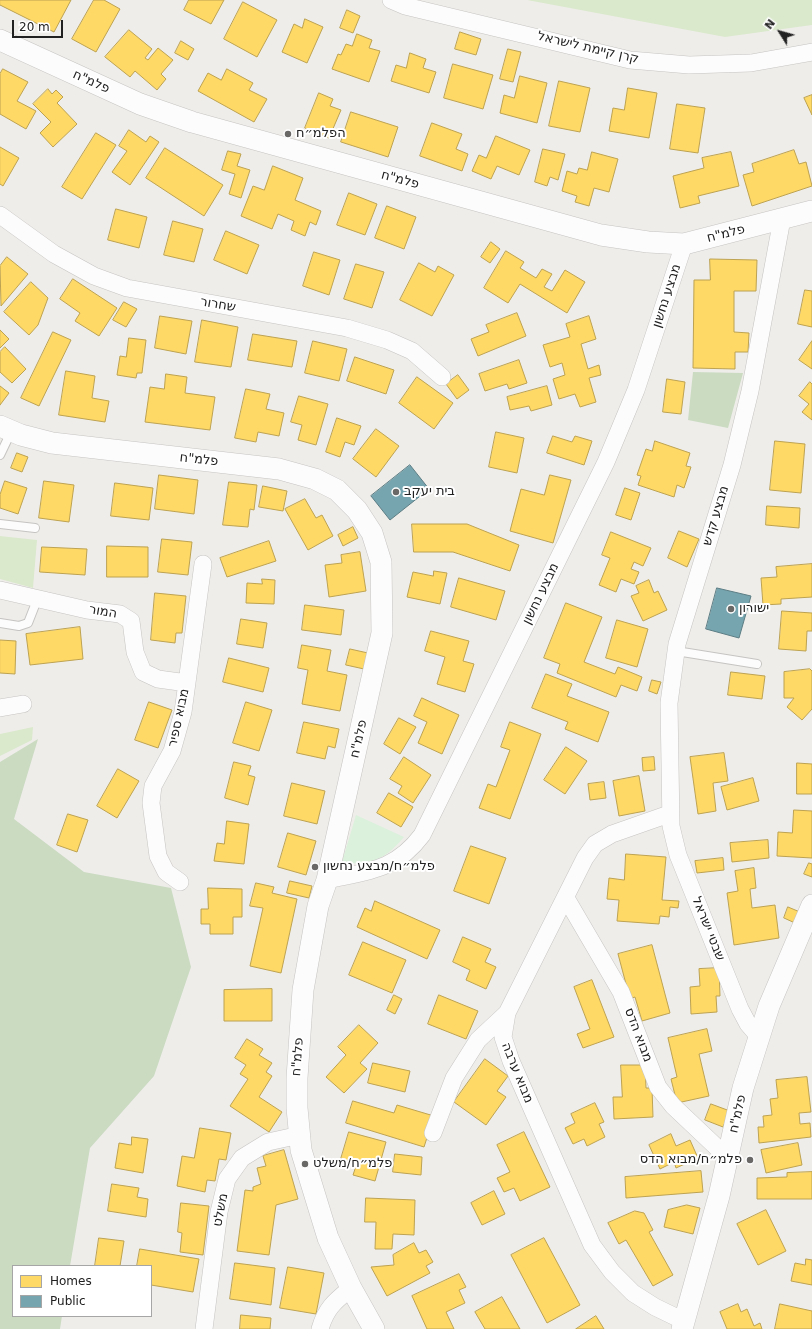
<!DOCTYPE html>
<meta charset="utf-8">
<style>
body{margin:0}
#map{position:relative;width:812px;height:1329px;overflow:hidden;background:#efedea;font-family:"DejaVu Sans",sans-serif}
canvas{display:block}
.legend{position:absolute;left:12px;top:1265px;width:140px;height:52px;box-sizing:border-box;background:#fff;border:1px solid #a6a6a6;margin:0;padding:5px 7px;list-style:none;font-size:12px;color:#212121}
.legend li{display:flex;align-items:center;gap:8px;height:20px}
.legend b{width:20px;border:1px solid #a6a6a6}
.north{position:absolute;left:760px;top:12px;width:40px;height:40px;-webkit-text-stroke:3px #fff;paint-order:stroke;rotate:307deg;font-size:11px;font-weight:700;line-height:16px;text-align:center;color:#212121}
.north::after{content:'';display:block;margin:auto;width:14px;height:18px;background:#212121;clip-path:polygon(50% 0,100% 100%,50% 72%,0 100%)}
.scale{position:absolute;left:12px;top:20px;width:51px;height:18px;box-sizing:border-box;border:2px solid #212121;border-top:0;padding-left:5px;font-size:12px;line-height:14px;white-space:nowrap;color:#212121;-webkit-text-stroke:3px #fff;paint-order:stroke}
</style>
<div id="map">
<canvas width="812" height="1329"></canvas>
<ul class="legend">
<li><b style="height:11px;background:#ffd966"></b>Homes</li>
<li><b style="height:11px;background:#76a5af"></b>Public</li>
</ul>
<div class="north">N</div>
<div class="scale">20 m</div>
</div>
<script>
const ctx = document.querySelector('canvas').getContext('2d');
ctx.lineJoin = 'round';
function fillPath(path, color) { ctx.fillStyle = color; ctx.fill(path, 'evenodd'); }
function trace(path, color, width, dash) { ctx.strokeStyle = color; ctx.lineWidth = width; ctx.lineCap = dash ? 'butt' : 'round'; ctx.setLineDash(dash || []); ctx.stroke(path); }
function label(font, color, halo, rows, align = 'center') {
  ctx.font = font + ' "DejaVu Sans","Noto Sans Hebrew",sans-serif'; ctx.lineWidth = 4; ctx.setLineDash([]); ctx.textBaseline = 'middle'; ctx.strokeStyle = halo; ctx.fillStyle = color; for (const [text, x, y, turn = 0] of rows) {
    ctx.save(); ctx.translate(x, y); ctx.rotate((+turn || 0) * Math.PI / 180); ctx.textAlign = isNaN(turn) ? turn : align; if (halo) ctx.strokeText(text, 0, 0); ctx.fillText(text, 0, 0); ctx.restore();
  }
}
const grass = new Path2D(`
 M527 0H812V25L725 37Z
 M0 536 37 540 33 588 0 579Z
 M33 727 32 740 0 756V734Z`);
const forest = new Path2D(`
 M693 372 743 373 728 428 688 420Z
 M38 739 14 819 84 872 171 888 191 967 154 1076 90 1148 70 1266H13V1316H62L60 1329H0V762Z`);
const park = new Path2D(`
 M356 815 404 837C387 858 370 867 342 862Z`);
const homes = new Path2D(`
 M0 0H71L54 32 0 5Z
 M94 0H104L120 9 96 52 72 39Z
 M189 0H224L211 24 184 10Z
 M243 2 277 20 257 57 224 39Z
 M347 10 360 16 353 33 340 28Z
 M305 19 323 27 307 63 282 52 294 24 302 28Z
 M129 30 152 49 145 58 148 60 158 48 173 60 161 74 166 79 157 90 135 71 130 77 105 57Z
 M460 32 481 39 476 55 455 49Z
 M357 34 372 40 369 48 380 51 369 82 332 69 338 54 341 55 346 44 352 46Z
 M181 41 194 49 188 60 175 53Z
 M508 49 521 52 513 82 500 79Z
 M410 53 426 59 423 68 436 72 429 93 391 81 396 65 406 68Z
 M453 64 493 75 483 109 444 98Z
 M3 69 28 82 17 101 36 111 26 129 0 114V74Z
 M227 69 253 83 249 90 267 99 254 122 198 91 208 73 221 80Z
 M520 76 547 83 537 123 500 113 504 95 514 98Z
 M559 81 590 88 580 132 549 126Z
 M628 88 657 93 649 138 609 131 613 108 624 110Z
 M48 89 52 94 56 90 63 97 57 103 77 124 53 147 40 133 51 122 33 104Z
 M319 93 333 99 330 106 341 110 329 138 305 128Z
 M812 95V115L804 98Z
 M677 104 705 108 698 153 670 149Z
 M351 112 398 127 388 157 341 142Z
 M432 123 462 134 456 149 468 154 462 171 420 156Z
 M129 130 146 142 150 136 159 142 130 185 112 172 127 151 119 146Z
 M96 133 116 145 82 199 62 187Z
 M496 136 530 150 519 175 497 166 491 179 472 171 479 155 486 158Z
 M0 147 19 158 3 186 0 184Z
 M165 148 223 185 204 216 146 178Z
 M543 149 565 154 558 180 550 177 547 186 535 182Z
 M794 150 799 164 806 162 812 186 752 206 743 175 754 172 752 164Z
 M228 151 241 154 237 166 250 170 241 198 229 194 235 174 222 170Z
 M592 152 618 159 609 192 594 188 589 206 575 202 577 196 562 191 567 171 577 174 579 168 587 170Z
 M731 152 739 186 698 196 700 203 680 208 673 176 704 168 702 158Z
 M273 166 303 178 295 200 321 211 316 225 310 222 305 236 291 230 294 221 278 214 272 229 241 216 253 186 264 190Z
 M349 193 377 204 365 235 337 225Z
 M387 206 416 217 404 249 375 238Z
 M116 209 147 217 139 248 108 240Z
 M173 221 203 229 194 262 164 255Z
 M226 231 259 245 247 274 214 260Z
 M491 242 500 249 490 263 481 257Z
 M506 251 524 262 520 268 536 278 542 269 552 274 544 287 552 291 565 270 585 282 567 313 520 284 508 303 484 288Z
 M314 252 340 260 329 295 303 286Z
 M7 257 28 274 1 306 0 266Z
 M710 259 757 260 756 291H734V332L749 333 748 352H735V369L693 368 694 280H710Z
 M419 263 435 272 438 266 454 275 432 316 400 300Z
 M356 264 384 272 372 308 344 299Z
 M73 279 117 308 99 336 75 321 80 313 60 299Z
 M31 282 48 298 38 325 29 335 4 312Z
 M805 290 812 291V327L798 324Z
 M124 302 137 309 126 327 113 320Z
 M517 313 526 336 478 356 471 339 489 332 486 325Z
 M160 316 192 321 186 354 155 348Z
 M589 316 596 339 581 344 588 369 599 365 601 375 589 378 596 402 580 407 575 394 559 399 553 379 565 375 562 363 550 367 543 345 570 337 566 324Z
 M202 320 238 327 231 367 195 362Z
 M0 330 9 339 0 348Z
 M53 332 71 340 39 406 21 398Z
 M253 334 297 341 292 367 248 360Z
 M129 338 146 340 142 373H137L136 378 117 375 120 356 126 357Z
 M313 341 347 349 339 381 305 373Z
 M812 341V369L799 360Z
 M5 347 26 369 12 383 0 372V352Z
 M355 357 394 370 386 394 347 381Z
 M519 360 527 383 509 389 507 384 485 391 479 374Z
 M66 371 95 376 92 398 109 401 105 422 59 415Z
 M166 374 187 377 185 393 215 397 210 430 145 422 150 387 164 389Z
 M458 375 469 390 457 399 446 384Z
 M417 377 453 403 434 429 399 403Z
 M667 379 685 382 681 414 663 412Z
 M810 382 812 384V420L802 412 809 404 799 396Z
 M0 386 9 393 0 405Z
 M547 386 552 405 531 411 529 406 510 410 507 397Z
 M246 389 270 394 266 409 284 413 279 436 258 432 256 442 235 438Z
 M299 396 328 404 316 445 298 440 302 425 291 422Z
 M337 418 361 426 354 445 345 442 340 457 326 452Z
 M376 429 399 446 376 477 353 459Z
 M496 432 524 438 517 473 489 467Z
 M553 436 572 442 575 436 592 441 584 465 547 453Z
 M655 441 690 453 686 466 691 467 684 488 677 485 674 497 638 485 641 476 637 475 646 449 652 451Z
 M775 441 805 444 801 493 770 490Z
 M17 453 28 457 22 472 11 468Z
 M159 475 198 480 194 514 155 509Z
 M550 475 571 480 553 543 510 531 521 489 544 495Z
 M5 481 27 488 18 514 0 508V495Z
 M44 481 74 485 69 522 39 518Z
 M229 482 257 485 254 510 250 509 248 527 223 525Z
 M115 483 153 488 149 520 111 516Z
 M263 486 287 491 283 511 259 507Z
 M625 488 640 493 631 520 616 515Z
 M305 499 316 518 322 515 333 536 308 550 285 509Z
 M767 506 800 508 799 528 766 525Z
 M412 524H467L519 545 510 571 453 552H414Z
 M353 527 358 538 343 546 338 535Z
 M679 531 699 539 687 567 668 558Z
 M611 532 651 548 643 566 634 562 631 569 639 572 634 584 621 579 616 592 599 585 610 558 602 555Z
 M162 539 192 542 188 575 158 572Z
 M269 541 276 561 227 577 220 558Z
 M107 546 148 547V577H107Z
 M42 547 87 549 85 575 40 572Z
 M360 552 366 591 329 597 325 565 342 563 341 555Z
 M812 564V597L781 599V604L763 605 761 578 777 577 776 567Z
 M434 571 447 573 440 604 407 597 413 572 433 576Z
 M459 578 505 591 496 620 451 607Z
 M262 579 275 580 274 604 246 603 247 583 262 584Z
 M649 580 654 593 658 591 667 610 643 621 631 596 639 593 636 586Z
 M155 593 186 596 182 633H176L175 643 151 640Z
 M566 603 602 617 584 662 615 674 618 667 642 677 637 691 621 685 616 697 557 673 560 664 544 658Z
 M305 605 344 610 341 635 302 630Z
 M782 611 812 613V631H807L806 651 779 649Z
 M241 619 267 623 263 648 237 644Z
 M617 620 648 629 637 667 606 658Z
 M80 627 83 659 30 665 26 634Z
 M431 631 469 641 463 661 474 664 465 692 437 684 445 657 425 651Z
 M0 640 16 641 15 674 0 673Z
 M302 645 331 650 327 671 347 675 340 711 302 704 308 670 298 668Z
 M350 649 368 653 364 669 346 665Z
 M229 658 269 668 263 692 223 682Z
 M810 669 812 671V709L802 720 787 707 794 698H784V672Z
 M731 672 765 676 762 699 728 695Z
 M546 674 572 684 567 696 609 712 598 742 565 729 568 722 532 708Z
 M652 680 661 682 657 694 649 691Z
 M422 698 459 715 442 754 418 743 427 722 414 716Z
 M149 702 172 710 158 748 135 740Z
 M246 702 272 710 259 751 233 743Z
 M399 718 416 727 400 754 384 744Z
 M304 722 339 729 335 748 328 746 325 759 297 753Z
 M510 722 541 734 510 819 479 808 488 784 496 787 510 750 501 747Z
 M566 747 587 761 565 794 544 780Z
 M724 753 728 781 713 783 716 811 698 814 690 757Z
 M404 757 431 775 413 803 398 793 402 786 390 779Z
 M654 757 655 770 643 771 642 758Z
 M234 762 251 766 248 775 255 777 248 805 225 798Z
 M797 763 812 764V794H797Z
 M118 769 139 781 117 818 97 806Z
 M639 776 645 811 619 816 613 781Z
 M753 778 759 801 727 810 721 787Z
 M604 782 606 798 590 800 588 784Z
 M292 783 325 791 317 824 284 816Z
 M389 793 413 807 401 827 377 813Z
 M794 810 812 811V858L777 856 778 832 792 833Z
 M68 814 88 820 77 852 57 845Z
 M227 821 249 824 244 864 214 861 217 843 224 844Z
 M288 833 316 841 306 875 278 867Z
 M768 840 769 858 732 862 730 843Z
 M471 846 506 858 489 904 454 891Z
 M626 854 666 857 662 900 679 901 678 908 670 907 669 917 660 916 659 924 617 921 619 900 607 899 609 878 624 880Z
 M723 858 724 870 697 873 695 861Z
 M809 863 812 864V877L804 874Z
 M754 868 756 888 750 889 752 908 775 905 779 938 734 945 727 893 738 891 735 871Z
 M290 881 312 886 309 898 287 893Z
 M256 883 274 887 272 893 297 899 281 973 250 966 263 908 250 906Z
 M208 888 242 889V917H233V934H210V924H201V909H208Z
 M375 901 440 930 427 959 357 927 365 908 371 911Z
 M788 907 800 912 795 923 784 918Z
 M463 937 491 949 485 962 496 967 486 989 466 980 470 970 453 962Z
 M363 942 406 960 392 993 349 975Z
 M652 945 670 1013 642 1021 635 997 630 999 618 954Z
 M719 968 720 996H716L717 1012 691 1014 690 987 700 986 699 969Z
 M592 980 614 1037 583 1048 577 1034 590 1029 574 987Z
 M272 989V1021H224V990Z
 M394 995 402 999 395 1014 387 1010Z
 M439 995 478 1011 466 1039 428 1024Z
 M359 1025 378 1043 360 1063 367 1069 344 1093 326 1077 346 1055 338 1047Z
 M707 1029 712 1051 699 1054 709 1096 677 1103 671 1079 677 1077 668 1038Z
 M247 1039 263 1049 259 1055 272 1063 266 1072 272 1076 259 1097 282 1112 269 1132 230 1106 248 1079 240 1074 246 1065 235 1058Z
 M485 1059 508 1076 497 1091 506 1097 486 1125 454 1102Z
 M373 1063 410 1071 405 1092 368 1083Z
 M621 1065H645L646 1088H652L653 1117 614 1119 613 1097H622Z
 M807 1077 811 1112 799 1113 800 1124 810 1123 811 1137 759 1143 758 1127H764L763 1116 772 1115 770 1099 778 1098 776 1080Z
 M353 1101 394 1113 397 1105 434 1116 424 1147 346 1123Z
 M595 1103 604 1122 599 1124 605 1137 587 1146 584 1139 573 1144 565 1128 575 1123 571 1114Z
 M711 1104 730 1111 723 1127 705 1120Z
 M200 1128 231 1133 226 1160 219 1159 215 1181 207 1180 205 1192 177 1186 182 1156 194 1158Z
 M349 1132 386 1142 375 1181 353 1175 357 1163 341 1159Z
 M524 1132 550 1187 520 1201 514 1188 504 1192 497 1178 510 1172 497 1145Z
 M671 1134 676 1146 690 1140 698 1158 676 1168 674 1162 660 1169 649 1145Z
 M132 1137 148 1139 143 1173 115 1168 119 1143 131 1145Z
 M798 1143 802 1165 766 1173 761 1150Z
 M284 1150 298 1199 276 1205 269 1255 237 1251 245 1190 253 1191V1187L261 1184 257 1168 266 1166 263 1156Z
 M395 1154 422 1157 421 1175 393 1172Z
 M701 1171 703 1192 626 1198 625 1177Z
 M812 1172V1199H757V1178L787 1177V1173Z
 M112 1184 139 1188 137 1197 148 1199 146 1217 108 1211Z
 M494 1191 505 1214 482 1225 471 1203Z
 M366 1198 415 1200 414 1235 393 1234 392 1249H375L376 1222H365Z
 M181 1203 209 1206 203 1255 180 1252 182 1233 178 1232Z
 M687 1205 700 1208 693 1234 664 1227 668 1210Z
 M766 1210 786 1251 758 1265 737 1224Z
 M635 1211 644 1213 653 1230 649 1232 673 1275 653 1286 626 1240 619 1244 608 1223Z
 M99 1238 124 1241 120 1266H95Z
 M544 1238 580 1305 547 1323 511 1255Z
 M414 1243 419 1253 426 1250 433 1262 426 1266 430 1273 387 1296 371 1267 394 1265 393 1255Z
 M140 1249 199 1259 193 1292 151 1285V1266H137Z
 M806 1259 812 1260V1285L791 1281 795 1263 805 1265Z
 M235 1263 275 1268 271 1305 230 1299Z
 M288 1267 324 1273 316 1314 280 1308Z
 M459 1274 466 1287 459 1290 465 1303 446 1312 454 1329H427L412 1296Z
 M502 1297 520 1329H485L475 1312Z
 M738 1304 741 1312 747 1309 754 1326 760 1323 762 1329H727L720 1312Z
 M780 1304 812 1311V1329H775Z
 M241 1315 271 1318 270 1329H240Z
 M596 1316 604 1329H576Z`);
const public = new Path2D(`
 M410 465 429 489 390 520 371 496Z
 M717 588 751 596 739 638 706 629Z`);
const service = new Path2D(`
 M0 455 11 432
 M0 524 35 528
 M0 623 19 626 28 623 37 600
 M676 651 757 664`);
const minor = new Path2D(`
 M391 0 405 6 630 60 689 65 751 63 812 52
 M0 215 54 254 94 276 127 288 347 328 387 340 412 351 442 377
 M0 590 87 610 120 614 131 621 135 652 143 672 158 679 187 683
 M0 708 23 704
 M669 814 612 834 595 844 585 858 507 1013 503 1037 511 1061 592 1245 612 1272 633 1293 655 1307 684 1321
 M327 880C368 871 395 871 422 835L606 462 636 390 684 244
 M180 882 166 872 158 856 151 803 153 786 172 751 183 712 203 564
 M566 898 621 992 658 1087 673 1106 728 1158
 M760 1038 748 1024 740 1009 678 855 671 826 669 703 677 644 732 465 750 391 782 219
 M433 1133 454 1078 478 1040 507 1013
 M204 1329 219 1212 227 1179 242 1158 268 1142 300 1135
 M320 1329C326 1308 335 1301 351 1288`);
const tertiary = new Path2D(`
 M0 40 140 104 192 122 601 235 648 242 684 244 812 211
 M0 426 21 435 52 443 279 469 315 479 337 490 357 510 372 533 381 562 382 633 327 880 318 906 303 990 297 1078V1108L301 1150 328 1238 351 1288 374 1329
 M682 1329 719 1196 743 1088 769 1006 812 905`);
const markers = [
 [288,134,4,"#696867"],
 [396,492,4,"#696867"],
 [731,609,4,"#696867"],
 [315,867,4,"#696867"],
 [750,1160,4,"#696867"],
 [305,1164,4,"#696867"]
];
const streetNames = [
 ["קרן קיימת לישראל",588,48,13],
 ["פלמ\"ח",91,82,24],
 ["פלמ\"ח",400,180,15],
 ["פלמ\"ח",726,234,-14],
 ["מבצע נחשון",667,296,-72],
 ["שחרור",218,305,10],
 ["פלמ\"ח",199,460,6],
 ["מבצע קדש",716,516,-73],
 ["מבצע נחשון",541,594,-64],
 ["המור",103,612,10],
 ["מבוא ספיר",179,718,-78],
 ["פלמ\"ח",359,739,-77],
 ["שבטי ישראל",708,929,68],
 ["מבוא הדס",638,1035,69],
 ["פלמ\"ח",298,1057,-86],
 ["מבוא ערבה",517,1073,68],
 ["פלמ\"ח",738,1114,-77],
 ["משלט",221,1210,-79]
];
const poiNames = [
 ["הפלמ״ח",296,134],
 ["בית יעקב",404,492],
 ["ישורון",739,609],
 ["פלמ״ח/מבצע נחשון",323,867],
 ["פלמ״ח/מבוא הדס",742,1160,"right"],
 ["פלמ״ח/משלט",313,1164]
];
fillPath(grass, '#dae9cc');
fillPath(forest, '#cadbc2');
fillPath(park, '#dbf1dc');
fillPath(homes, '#ffd966');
trace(homes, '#bca251', 1);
fillPath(public, '#76a5af');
trace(public, '#5c7d84', 1);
trace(service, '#c5c4c2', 10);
trace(minor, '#c5c4c2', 18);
trace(tertiary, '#c5c4c2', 22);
trace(service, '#fdfcfc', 8);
trace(minor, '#fdfcfc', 17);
trace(tertiary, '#fdfcfc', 21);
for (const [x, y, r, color] of markers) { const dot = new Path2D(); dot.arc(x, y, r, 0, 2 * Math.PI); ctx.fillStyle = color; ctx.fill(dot); trace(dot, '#fff', 1.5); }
label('13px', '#212121', '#fff', streetNames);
label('13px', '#212121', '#fff', poiNames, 'left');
</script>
